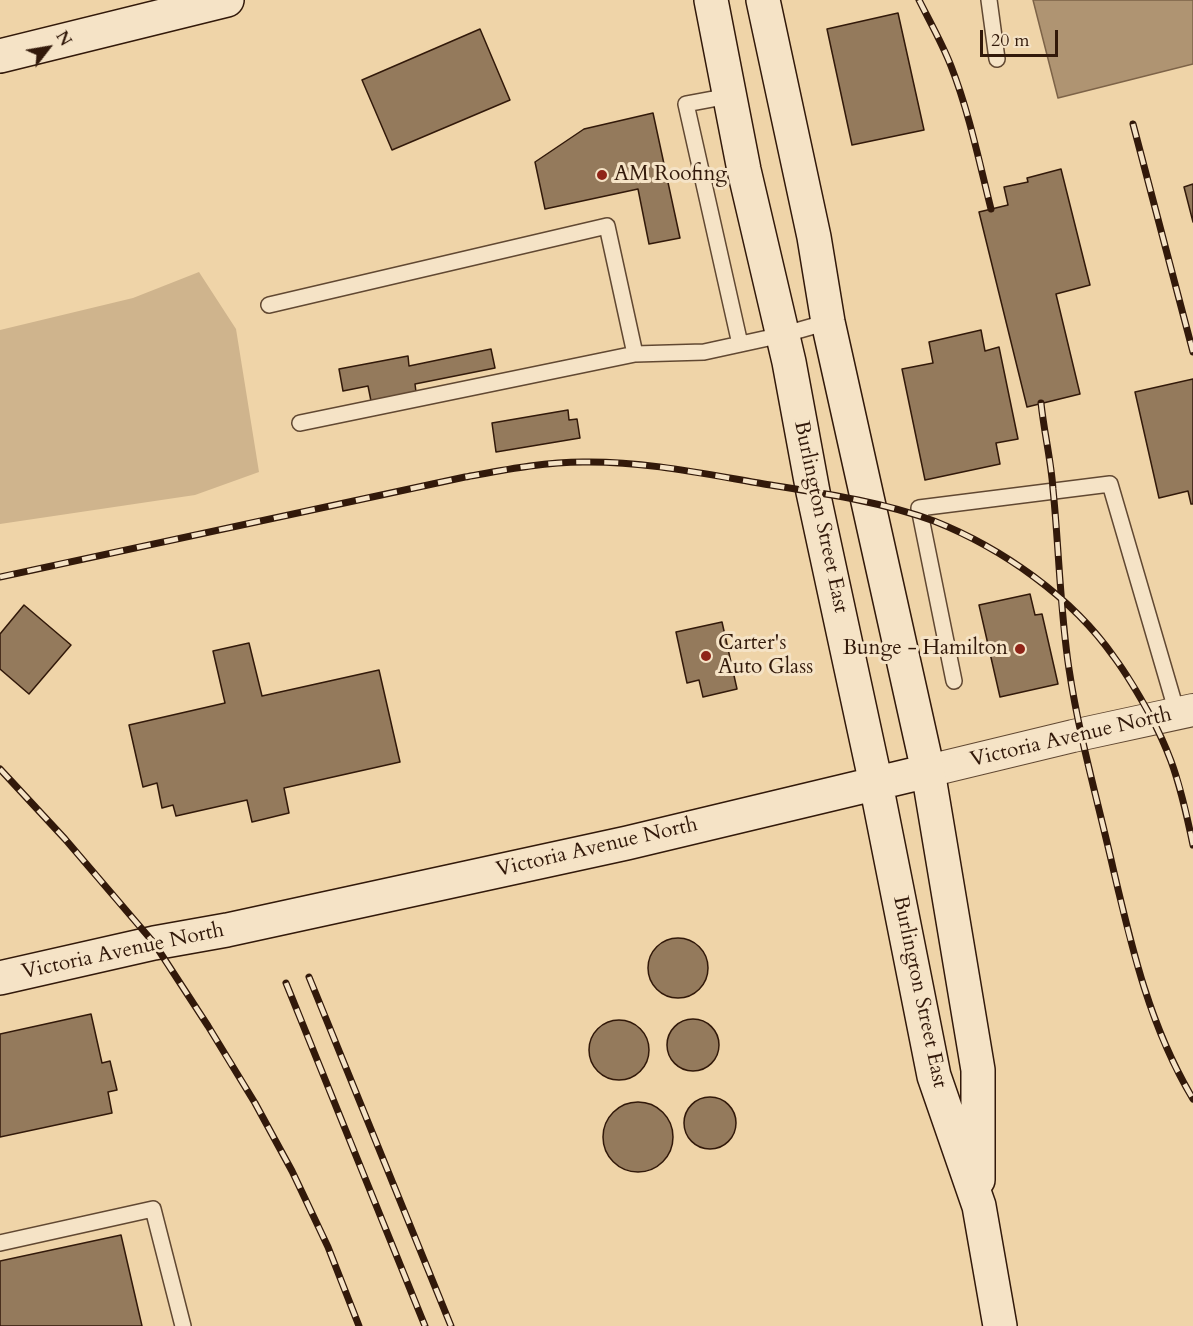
<!DOCTYPE html>
<style>
body{margin:0}
#map{position:relative;width:1193px;height:1326px;overflow:hidden;background:#efd4a8;font-family:Cardo,serif}
canvas{display:block}
.north{position:absolute;left:18px;top:18px;width:60px;height:60px;-webkit-text-stroke:4px #f5e3c6;paint-order:stroke;rotate:59deg;font-size:16px;font-weight:700;line-height:24px;text-align:center;color:#32190a}
.north::after{content:'';display:block;margin:auto;width:21px;height:27px;background:#32190a;clip-path:polygon(50% 0,100% 100%,50% 72%,0 100%)}
.scale{position:absolute;left:980px;top:30px;width:78px;height:27px;box-sizing:border-box;border:3px solid #32190a;border-top:0;padding-left:8px;font-size:18px;line-height:21px;white-space:nowrap;color:#32190a;-webkit-text-stroke:4px #f5e3c6;paint-order:stroke}
</style>
<div id="map">
<canvas width="1193" height="1326"></canvas>
<div class="north">N</div>
<div class="scale">20 m</div>
</div>
<script>
const ctx = document.querySelector('canvas').getContext('2d');
ctx.lineJoin = 'round';
function fillPath(path, color) { ctx.fillStyle = color; ctx.fill(path, 'evenodd'); }
function trace(path, color, width, dash) { ctx.strokeStyle = color; ctx.lineWidth = width; ctx.lineCap = dash ? 'butt' : 'round'; ctx.setLineDash(dash || []); ctx.stroke(path); }
function label(font, color, halo, rows, align = 'center') {
  ctx.font = font + ' Cardo,serif'; ctx.lineWidth = 6; ctx.setLineDash([]); ctx.textBaseline = 'middle'; ctx.strokeStyle = halo; ctx.fillStyle = color; for (const [text, x, y, turn = 0] of rows) {
    ctx.save(); ctx.translate(x, y); ctx.rotate((+turn || 0) * Math.PI / 180); ctx.textAlign = isNaN(turn) ? turn : align; if (halo) ctx.strokeText(text, 0, 0); ctx.fillText(text, 0, 0); ctx.restore();
  }
}
const green = new Path2D(`
 M199 272 236 329 259 472 195 495 0 524V330L133 298Z`);
const water = new Path2D(`
 M1033 0H1193V64L1058 98Z`);
const building = new Path2D(`
 M898 13 924 130 852 145 827 29Z
 M480 29 510 100 392 150 362 80Z
 M653 113 680 238 649 244 638 189 545 209 535 162 584 129Z
 M1061 169 1090 285 1056 294 1080 394 1027 407 979 212 1008 205 1004 187 1028 182 1027 178Z
 M1193 184V222L1184 187Z
 M981 330 985 351 999 347 1018 439 996 443 1000 464 925 480 902 369 933 363 929 342Z
 M491 349 495 368 415 384 416 392 371 401 368 386 343 391 339 369 408 356 409 366Z
 M1193 379V504H1191L1188 491 1159 498 1135 392Z
 M568 410 569 420 577 419 580 438 496 452 492 423Z
 M1030 594 1035 615 1042 614 1058 684 1000 697 979 605Z
 M24 605 71 645 29 694 0 669V634Z
 M722 622 737 689 703 697 699 680 687 683 676 632Z
 M249 643 262 696 379 670 400 762 284 788 289 813 252 822 247 800 176 816 173 805 162 808 157 783 143 787 129 725 225 703 213 651Z
 M648 968a30 30 0 1 1 60 0a30 30 0 1 1-60 0Z
 M91 1014 102 1063 110 1061 117 1090 108 1092 112 1113 0 1137V1034Z
 M667 1045a26 26 0 1 1 52 0a26 26 0 1 1-52 0Z
 M589 1050a30 30 0 1 1 60 0a30 30 0 1 1-60 0Z
 M684 1123a26 26 0 1 1 52 0a26 26 0 1 1-52 0Z
 M603 1137a35 35 0 1 1 70 0a35 35 0 1 1-70 0Z
 M121 1235 142 1326H0V1261Z`);
const lane = new Path2D(`
 M989 0 997 59
 M729 96 686 104 740 344
 M269 305 607 226 635 354
 M300 423 635 354 704 352 782 335 828 322
 M954 681 919 508 1110 484 1177 713
 M0 1243 153 1209 183 1326`);
const street = new Path2D(`
 M928 771 1073 736 1193 710`);
const secondary = new Path2D(`
 M711 0 744 170 789 362 813 492 876 784 934 1076 979 1206 1000 1326
 M763 0 814 237 828 322 928 771 978 1070V1180
 M0 56 227 0
 M0 978 154 943 227 930 627 843 928 771`);
const rail = new Path2D(`
 M919 0C930 22 942 43 951 66 969 112 979 161 991 209
 M1133 124 1193 352
 M1041 403C1044 432 1051 460 1053 489 1059 549 1060 610 1069 669 1079 736 1098 802 1113 868 1132 949 1150 1027 1193 1099
 M0 577 465 477C504 470 543 462 583 462 644 461 705 474 764 484 821 493 880 501 934 521 1002 548 1072 597 1114 657 1128 676 1139 695 1150 715 1158 730 1165 745 1171 761 1181 788 1187 816 1193 845
 M0 769 65 839 154 943 208 1026 255 1103 292 1171 328 1247 359 1326
 M309 977 451 1326
 M286 983 425 1326`);
const markers = [
 [602,175,6,"#8f2418"],
 [1020,649,6,"#8f2418"],
 [706,656,6,"#8f2418"]
];
const poiNames = [
 ["AM Roofing",614,175],
 ["Carter's",718,644],
 ["Auto Glass",718,668],
 ["Bunge - Hamilton",1008,649,"right"]
];
const streetNames = [
 ["Burlington Street East",820,517,78],
 ["Victoria Avenue North",1071,738,-13],
 ["Victoria Avenue North",597,848,-13],
 ["Victoria Avenue North",123,952,-12],
 ["Burlington Street East",919,992,78]
];
fillPath(green, '#cfb48d');
fillPath(water, '#af9472');
trace(water, '#7d6348', 1.5);
fillPath(building, '#947a5c');
trace(building, '#32190a', 1.5);
trace(lane, '#614832', 18);
trace(street, '#614832', 34);
trace(secondary, '#32190a', 36);
trace(lane, '#f5e3c6', 15);
trace(street, '#f5e3c6', 32);
trace(secondary, '#f5e3c6', 33);
trace(rail, '#32190a', 7);
trace(rail, '#f5e3c6', 4.5, [14]);
for (const [x, y, r, color] of markers) { const dot = new Path2D(); dot.arc(x, y, r, 0, 2 * Math.PI); ctx.fillStyle = color; ctx.fill(dot); trace(dot, '#f5e3c6', 2); }
label('21px', '#32190a', '#f5e3c6', poiNames, 'left');
label('21px', '#32190a', '#f5e3c6', streetNames);
</script>
